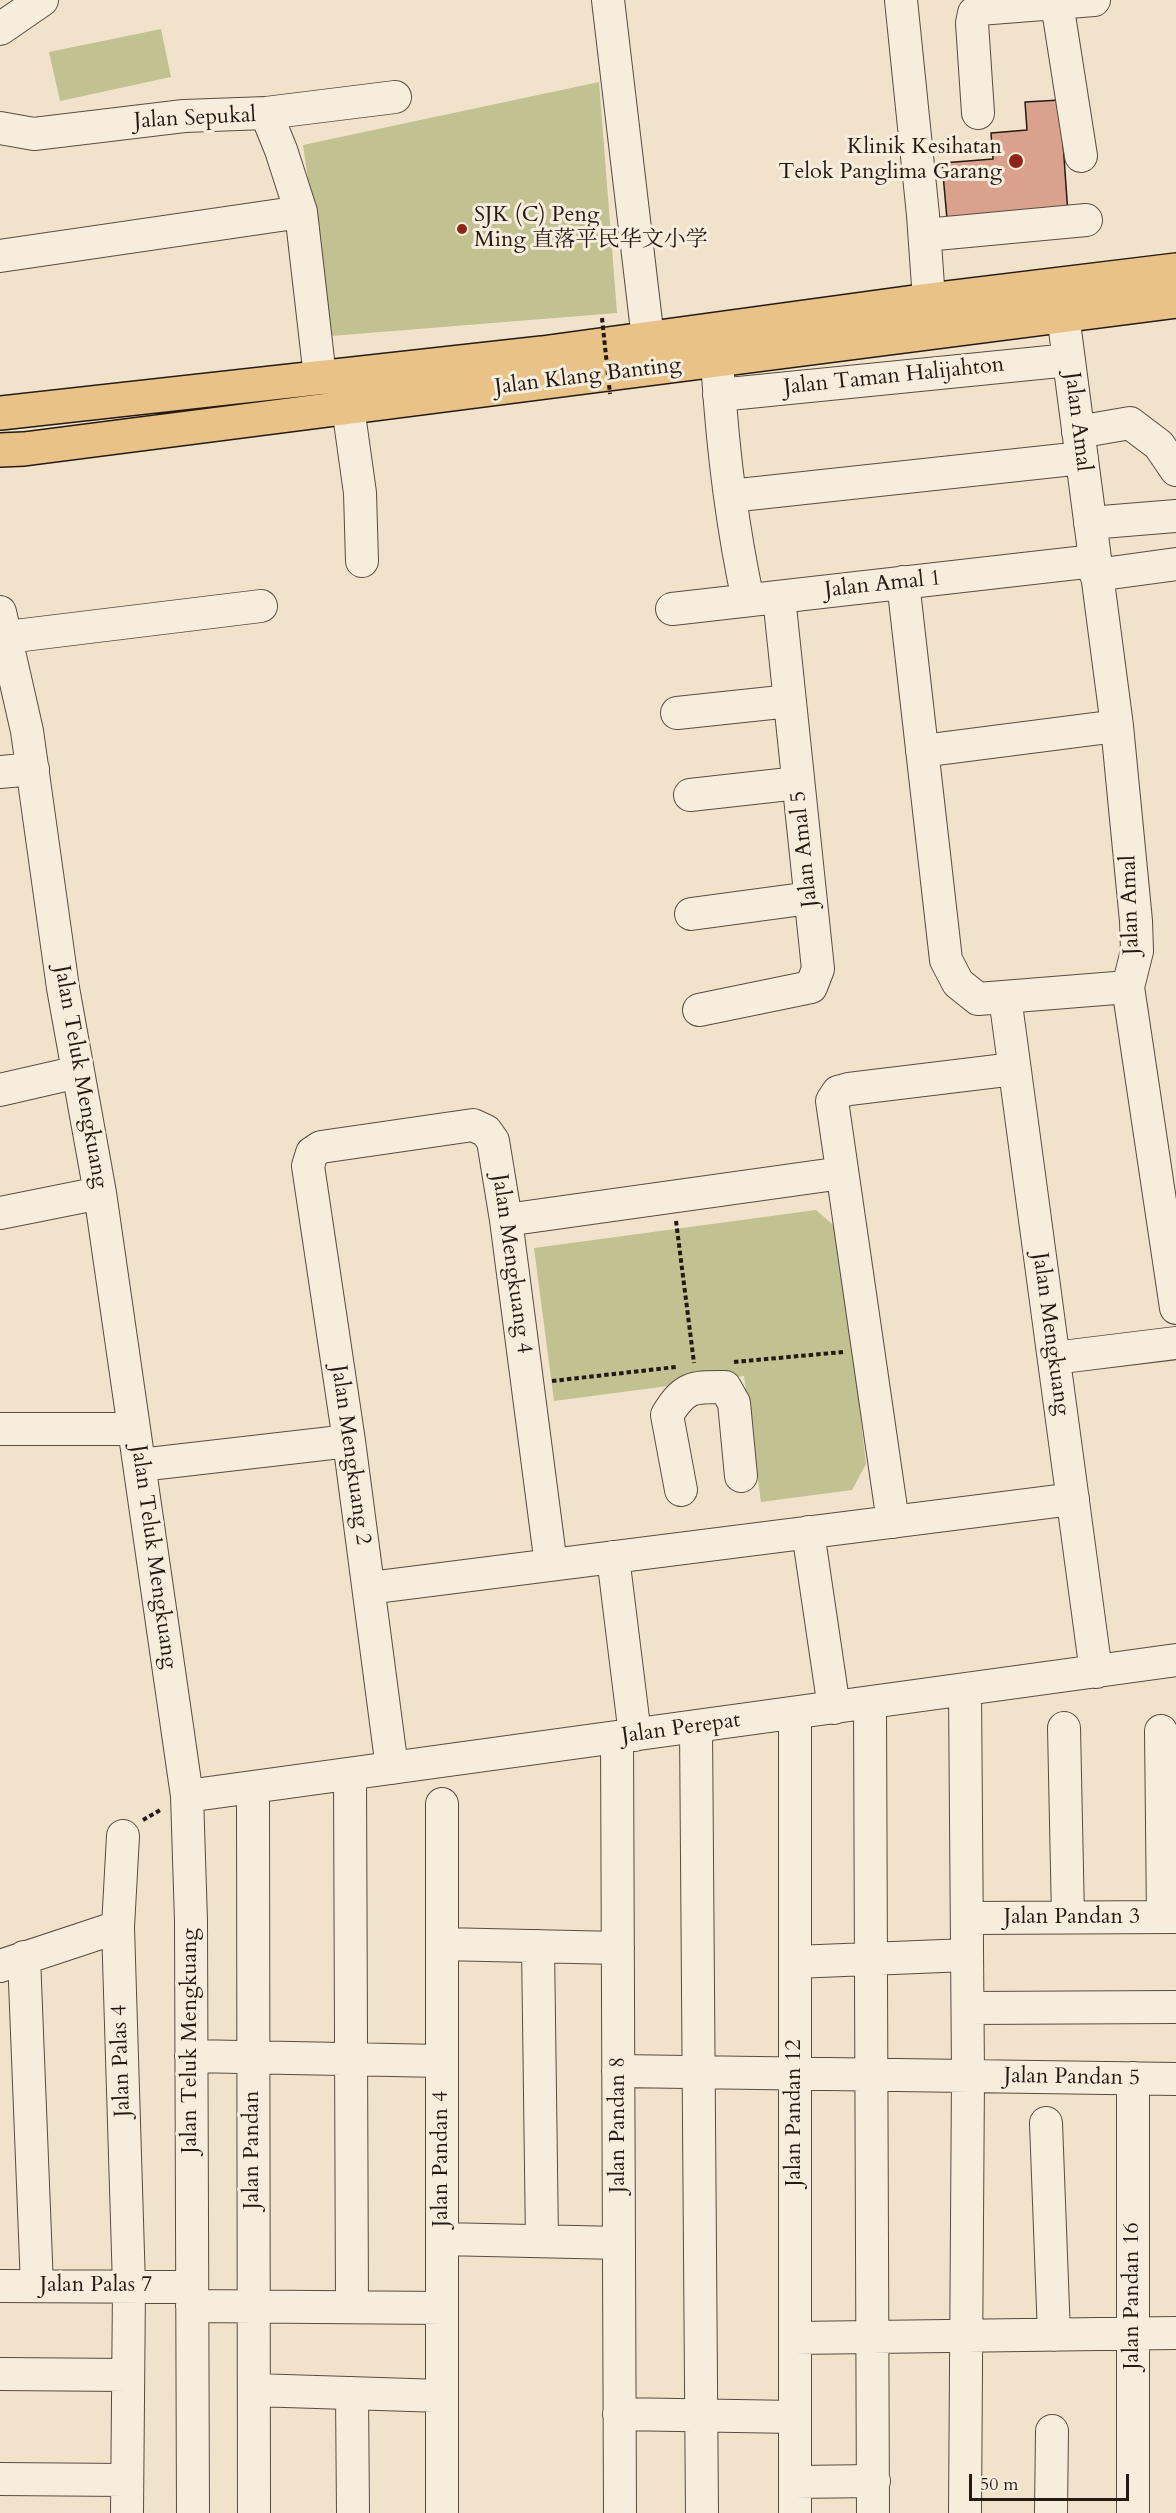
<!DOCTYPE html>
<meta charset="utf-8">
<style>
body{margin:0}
#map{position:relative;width:1176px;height:2513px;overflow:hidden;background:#f1e3cb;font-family:Cardo,serif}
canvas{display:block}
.scale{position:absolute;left:969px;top:2474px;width:160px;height:27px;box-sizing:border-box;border:3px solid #251a13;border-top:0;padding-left:8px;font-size:18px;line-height:21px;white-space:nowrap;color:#251a13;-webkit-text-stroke:4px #f6eddd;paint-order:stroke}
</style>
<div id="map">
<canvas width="1176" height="2513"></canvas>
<div class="scale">50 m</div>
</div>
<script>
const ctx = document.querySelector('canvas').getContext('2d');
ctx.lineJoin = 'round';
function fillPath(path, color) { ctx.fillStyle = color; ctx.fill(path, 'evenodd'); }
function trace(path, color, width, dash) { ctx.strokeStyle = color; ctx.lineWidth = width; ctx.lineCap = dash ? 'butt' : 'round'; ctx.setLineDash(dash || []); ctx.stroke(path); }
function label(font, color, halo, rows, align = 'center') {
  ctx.font = font + ' Cardo,"Noto Serif SC",serif'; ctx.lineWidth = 6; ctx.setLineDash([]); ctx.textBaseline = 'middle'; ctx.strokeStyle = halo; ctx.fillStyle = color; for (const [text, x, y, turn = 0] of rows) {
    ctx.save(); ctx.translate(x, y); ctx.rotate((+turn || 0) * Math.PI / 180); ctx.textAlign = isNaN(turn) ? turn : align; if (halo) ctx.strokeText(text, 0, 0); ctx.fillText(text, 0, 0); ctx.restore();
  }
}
const green = new Path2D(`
 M161 29 171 77 60 101 49 52Z
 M599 82 617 313 331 336 303 145Z
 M816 1210 839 1230 866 1464 852 1490 761 1502 744 1376 554 1401 534 1248Z`);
const building = new Path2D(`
 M1060 100 1068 214 947 219 942 163 993 159 991 133 1027 130 1025 102Z`);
const path = new Path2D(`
 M676 1221 694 1363
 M734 1362 843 1352
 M552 1381 676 1367
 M143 1820 162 1809`);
const minor = new Path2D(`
 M608 0 648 339
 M901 0 923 215 929 300
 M1057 3 1081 156
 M0 29 42 0
 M266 113 281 150 301 212 320 377
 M978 113 972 23 974 13 979 9 1094 0
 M0 128 34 134 184 116 266 113 395 97
 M925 235 1086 220
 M0 256 301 212
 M1063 315 1117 726 1136 921 1137 951 1128 987 1176 1308
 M718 375C723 451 732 526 748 600
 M719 395 1069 360
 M348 407 360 493 362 561
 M1078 432 1130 423 1159 445 1176 470
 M730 496 1082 458
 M1090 523 1176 516
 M1096 575 1176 564
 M903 582 946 960 958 983 978 999 1128 987
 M672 609 1094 561
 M0 612 27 731 63 988 100 1193 187 1796 191 1921 193 2513
 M7 637 261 606
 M677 713 790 701
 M922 751 1117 726
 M0 772 33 769
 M690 795 798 783
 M691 914 810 898
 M1005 997 1096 1672
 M699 1010 811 987 818 969 779 597
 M0 1090 78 1072
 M0 1213 100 1193
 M506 1220 842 1173
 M1054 1358 1176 1343
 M0 1429H134
 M140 1465 349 1441
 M681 1490 667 1415C685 1386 692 1387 725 1387L734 1403 741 1476
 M893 1522 832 1101 838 1092 849 1089 1014 1069
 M808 1532 834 1708
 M613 1557 635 1735
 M369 1588 1073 1499
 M870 1703 873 2513
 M696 1727 702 2513
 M1064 1728 1068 1917
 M1161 1731 1163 1917
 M617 1737 620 2513
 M392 1768 349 1441 308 1166 312 1153 321 1147 473 1125 486 1131 493 1141 506 1220 551 1565
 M350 1774 352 2307
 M253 1787 254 2513
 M187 1796 1176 1660
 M442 1804V2513
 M123 1836 118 1927 129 2286 127 2513
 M967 1918 1176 1917
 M442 1944 618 1948
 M538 1946 542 2241
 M24 1957 37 2286
 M795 1962 967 1955
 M0 1966 118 1927
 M968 2008 1176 2007
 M191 2056 442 2061
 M618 2071 1176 2079
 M1133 2078V2513
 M1046 2123 1054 2335
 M442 2239 619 2243
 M0 2286 192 2287
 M192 2306 442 2308
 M795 2338 1176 2333
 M0 2374 128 2375
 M254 2390 442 2396
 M352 2393 353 2513
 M619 2414 795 2417
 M0 2479 126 2480
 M795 2482 874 2481
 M795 2513V1713
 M965 2513 968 2076 965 1690
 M1051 2513 1052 2431`);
const highway = new Path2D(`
 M0 413 542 353 929 300 1176 270
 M0 450 24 449 1176 301`);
const pathBridge = new Path2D(`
 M602 318 610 394`);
const markers = [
 [1016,161,8,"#8f2418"],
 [462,229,6,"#8f2418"]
];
const streetNames = [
 ["Jalan Sepukal",195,119,-3],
 ["Jalan Klang Banting",588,377,-7],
 ["Jalan Taman Halijahton",894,377,-6],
 ["Jalan Amal",1077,422,83],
 ["Jalan Amal 1",883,585,-6],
 ["Jalan Amal 5",805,849,-96],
 ["Jalan Amal",1131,905,-92],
 ["Jalan Teluk Mengkuang",80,1077,80],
 ["Jalan Mengkuang 4",511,1264,82],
 ["Jalan Mengkuang",1050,1334,82],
 ["Jalan Mengkuang 2",350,1455,82],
 ["Jalan Teluk Mengkuang",153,1557,82],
 ["Jalan Perepat",681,1729,-8],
 ["Jalan Pandan 3",1072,1918],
 ["Jalan Teluk Mengkuang",191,2041,-90],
 ["Jalan Palas 4",122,2061,-92],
 ["Jalan Pandan 5",1072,2078,1],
 ["Jalan Pandan 12",795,2113,-90],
 ["Jalan Pandan 8",619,2125,-90],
 ["Jalan Pandan",253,2150,-90],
 ["Jalan Pandan 4",442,2159,-90],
 ["Jalan Palas 7",96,2286],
 ["Jalan Pandan 16",1133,2296,-90]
];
const poiNames = [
 ["Klinik Kesihatan",1002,148],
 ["Telok Panglima Garang",1002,173],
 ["SJK (C) Peng",474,216,"left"],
 ["Ming 直落平民华文小学",474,241,"left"]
];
fillPath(green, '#c1c192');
fillPath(building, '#daa28c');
trace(building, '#251a13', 1.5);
trace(minor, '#584c41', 34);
trace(highway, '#251a13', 36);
trace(path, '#251a13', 4, [4.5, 3]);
trace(minor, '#f6eddd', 32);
trace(highway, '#e8c286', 33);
trace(pathBridge, '#251a13', 4, [4.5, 3]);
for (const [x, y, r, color] of markers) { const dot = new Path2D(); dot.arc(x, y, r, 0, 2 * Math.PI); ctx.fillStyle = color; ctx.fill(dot); trace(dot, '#f6eddd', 2); }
label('22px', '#251a13', '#f6eddd', streetNames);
label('22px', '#251a13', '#f6eddd', poiNames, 'right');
</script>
